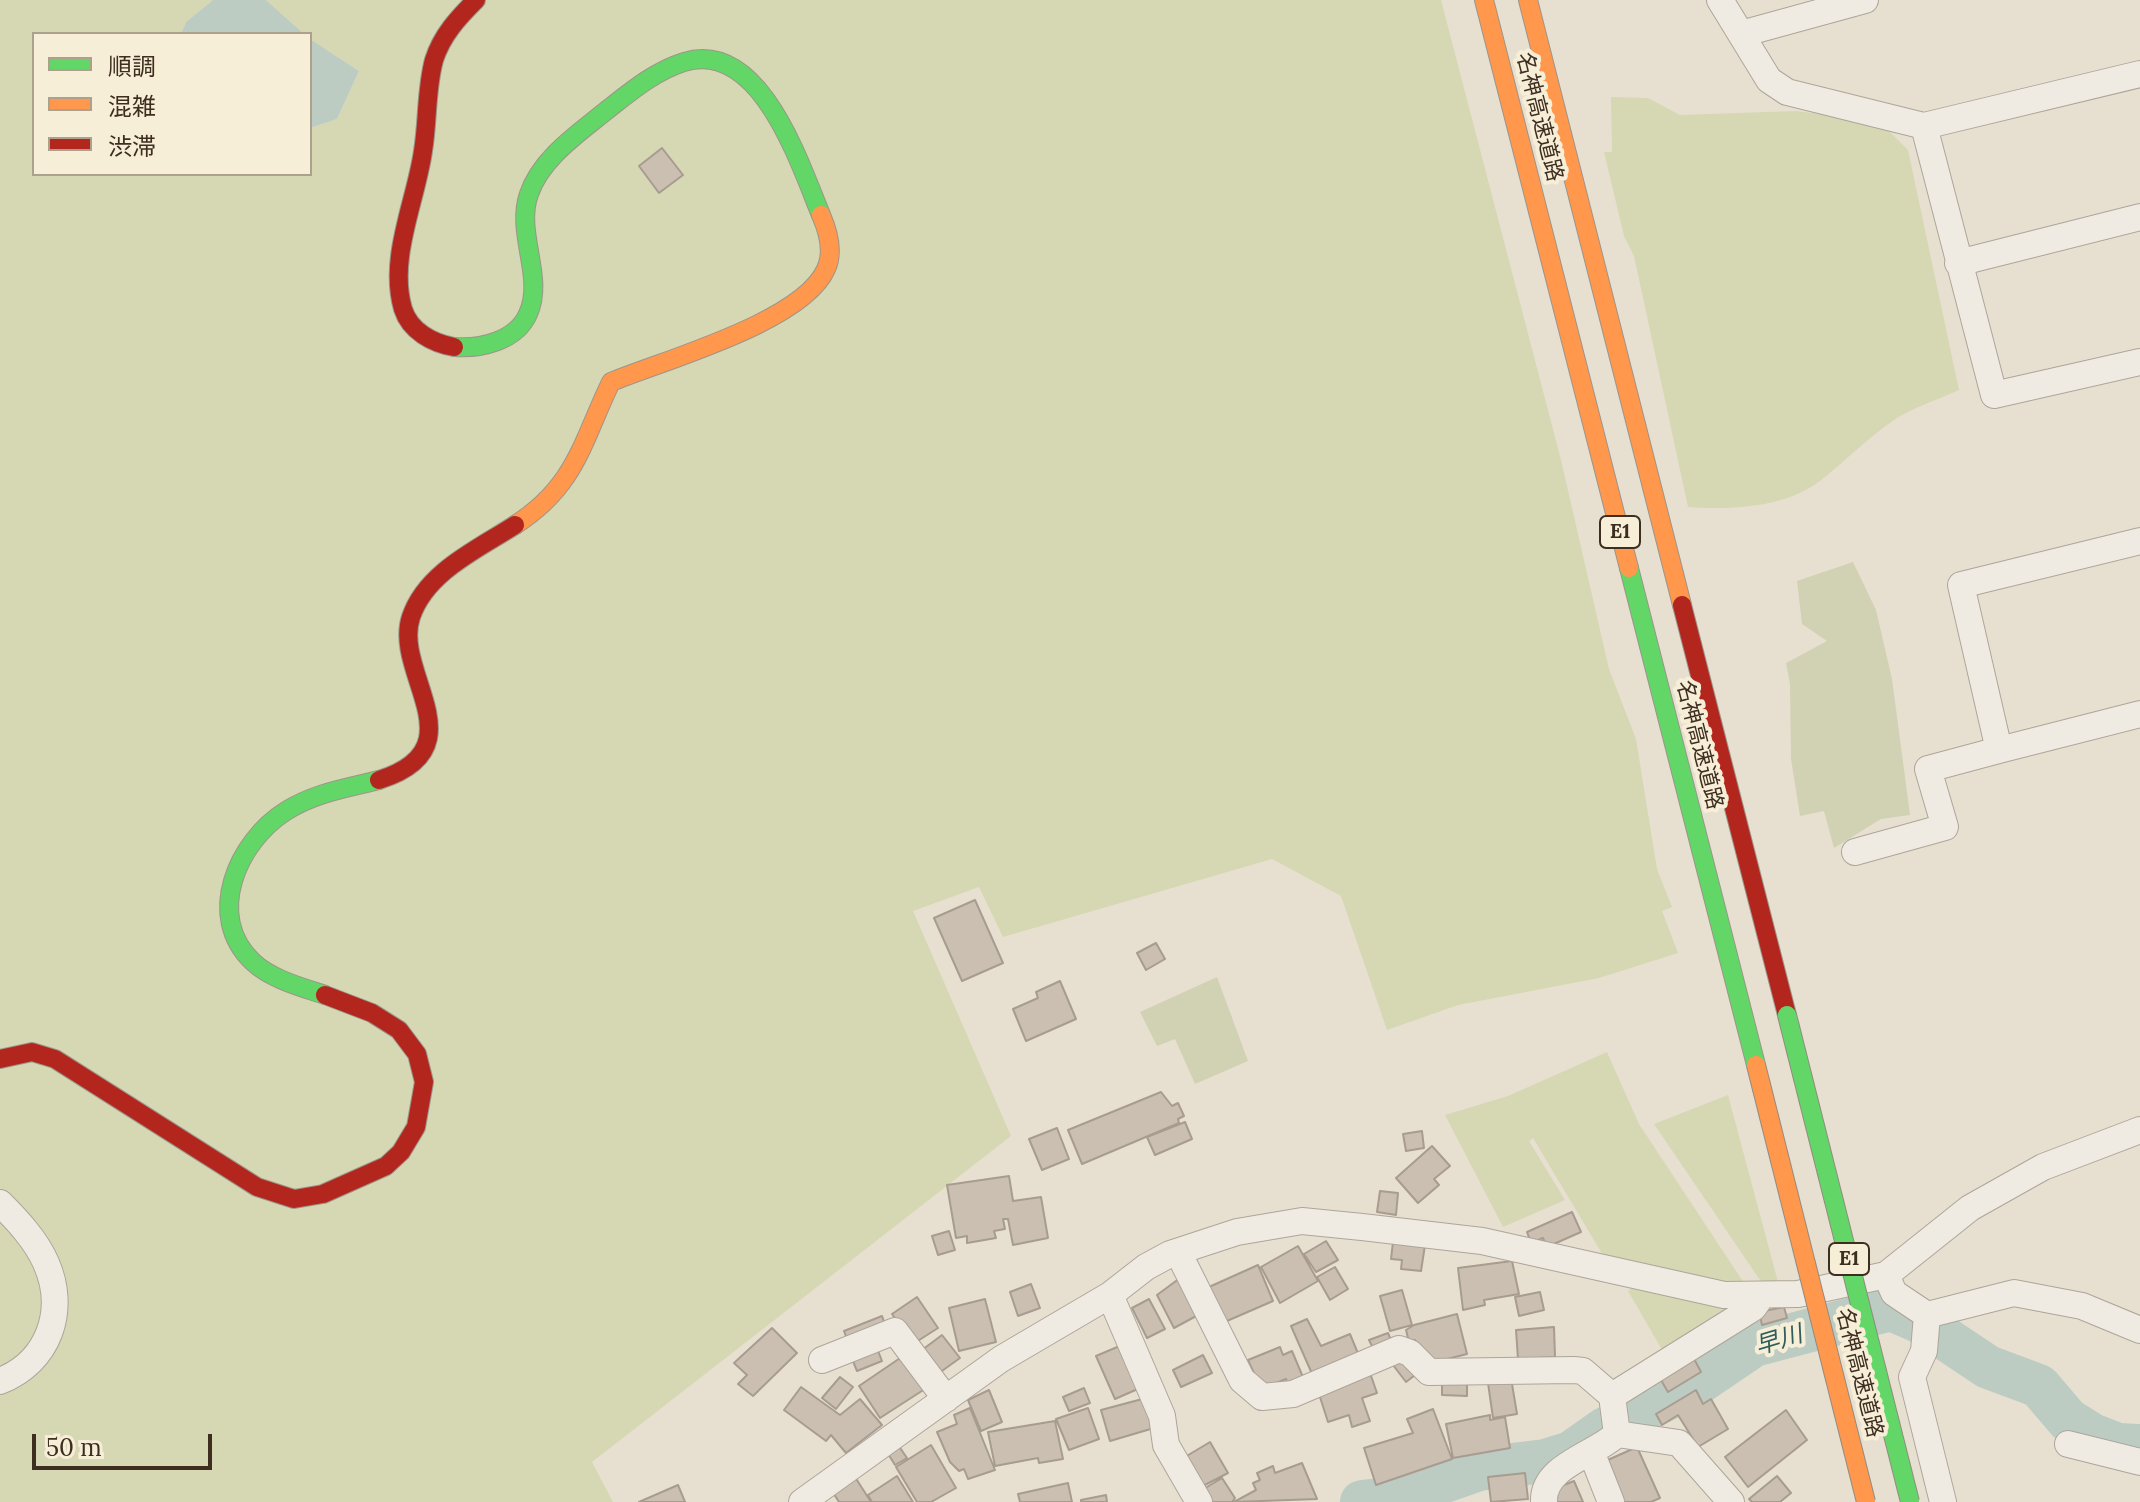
<!DOCTYPE html>
<meta charset="utf-8">
<style>
body{margin:0}
#map{position:relative;width:2140px;height:1502px;overflow:hidden;background:#e7e0d1;font-family:Lora,"Noto Sans JP",serif}
canvas{display:block}
.legend{position:absolute;left:32px;top:32px;width:280px;height:144px;box-sizing:border-box;background:#f7eed8;border:2px solid #ada18e;margin:0;padding:10px 14px;list-style:none;font-size:24px;color:#3d2e20}
.legend li{display:flex;align-items:center;gap:16px;height:40px}
.legend b{width:40px;border:2px solid #ada18e}
.scale{position:absolute;left:32px;top:1434px;width:180px;height:36px;box-sizing:border-box;border:4px solid #3d2e20;border-top:0;padding-left:10px;font-size:24px;line-height:28px;white-space:nowrap;color:#3d2e20;-webkit-text-stroke:6px #f7eed8;paint-order:stroke}
</style>
<div id="map">
<canvas width="2140" height="1502"></canvas>
<ul class="legend">
<li><b style="height:10px;background:#63d668"></b>順調</li>
<li><b style="height:10px;background:#ff974d"></b>混雑</li>
<li><b style="height:10px;background:#b3261e"></b>渋滞</li>
</ul>
<div class="scale">50 m</div>
</div>
<script>
const ctx = document.querySelector('canvas').getContext('2d');
ctx.lineJoin = 'round';
function fillPath(path, color) { ctx.fillStyle = color; ctx.fill(path, 'evenodd'); }
function trace(path, color, width, dash) { ctx.strokeStyle = color; ctx.lineWidth = width; ctx.lineCap = dash ? 'butt' : 'round'; ctx.setLineDash(dash || []); ctx.stroke(path); }
function label(font, color, halo, rows, align = 'center') {
  ctx.font = font + ' Lora,"Noto Sans JP",serif'; ctx.lineWidth = 8; ctx.setLineDash([]); ctx.textBaseline = 'middle'; ctx.strokeStyle = halo; ctx.fillStyle = color; for (const [text, x, y, turn = 0] of rows) {
    ctx.save(); ctx.translate(x, y); ctx.rotate((+turn || 0) * Math.PI / 180); ctx.textAlign = isNaN(turn) ? turn : align; if (halo) ctx.strokeText(text, 0, 0); ctx.fillText(text, 0, 0); ctx.restore();
  }
}
const green = new Path2D(`
 M0 0H213L186 22 181 34H34V174H310V128L337 119 359 71 310 39V34H304L266 0H1441L1561 460 1609 669 1636 739 1657 869 1672 907 1662 911 1678 953 1599 978 1458 1005 1387 1030 1341 896 1272 859 1003 937 979 887 913 911 1011 1136 592 1462 613 1502H0Z
 M1611 97 1648 98 1680 115 1796 111 1879 121 1908 150 1959 390C1939 399 1915 407 1897 418 1868 437 1847 460 1820 481 1784 508 1731 510 1688 507L1634 256 1624 236 1604 152H1612Z
 M1607 1052 1639 1124 1746 1286 1604 1257 1533 1138 1529 1141 1565 1200 1503 1227 1445 1115 1508 1096Z
 M1728 1095 1778 1282 1762 1283 1654 1124Z
 M1633 1287 1722 1306 1731 1314 1665 1355 1628 1291Z`);
const cemetery = new Path2D(`
 M1853 562 1876 610 1892 679 1910 815 1881 819 1834 848 1824 811 1800 816 1791 759 1790 684 1786 663 1827 641 1802 624 1797 581Z
 M1217 977 1248 1061 1195 1084 1175 1039 1157 1046 1140 1012Z`);
const water = new Path2D(`
 M213 0H266L304 34H181L186 22Z
 M310 39 359 71 337 119 310 128Z`);
const river = new Path2D(`
 M1362 1502 1396 1498 1479 1469 1545 1461 1571 1453 1605 1429 1695 1385 1754 1345 1891 1309 1919 1321 1988 1367 2039 1386 2068 1420 2092 1435 2118 1445 2140 1446`);
const building = new Path2D(`
 M662 148 683 175 659 193 639 166Z
 M975 900 1003 963 962 981 934 918Z
 M1156 943 1165 959 1146 970 1137 953Z
 M1060 981 1076 1019 1026 1041 1013 1009 1038 998 1036 992Z
 M1161 1092 1172 1106 1178 1103 1184 1116 1178 1119 1179 1123 1082 1164 1068 1130Z
 M1185 1122 1192 1139 1155 1155 1147 1137Z
 M1057 1128 1069 1159 1042 1170 1029 1139Z
 M1422 1131 1424 1148 1406 1151 1403 1134Z
 M1432 1146 1450 1166 1434 1179 1439 1185 1418 1203 1396 1178Z
 M1009 1176 1013 1201 1041 1197 1048 1238 1013 1245 1008 1219H1003L1005 1229 994 1231 996 1238 967 1243V1236L956 1238 947 1185Z
 M1380 1191 1398 1193 1396 1215 1377 1212Z
 M1572 1212 1581 1232 1547 1247 1543 1238 1531 1243 1527 1232Z
 M949 1231 955 1250 938 1255 932 1236Z
 M1326 1241 1338 1260 1316 1272 1304 1254Z
 M1393 1242 1425 1245 1421 1271 1401 1269 1402 1260 1391 1259Z
 M1298 1246 1318 1281 1280 1303 1261 1267Z
 M1512 1261 1519 1294 1484 1300 1485 1305 1463 1310 1458 1268Z
 M1258 1265 1273 1301 1220 1324 1209 1287Z
 M1335 1267 1348 1289 1330 1300 1317 1277Z
 M1180 1278 1200 1314 1174 1328 1157 1295Z
 M1031 1284 1040 1308 1018 1316 1010 1292Z
 M1402 1290 1412 1325 1390 1331 1380 1296Z
 M1540 1292 1544 1310 1519 1316 1515 1297Z
 M917 1297 938 1328 913 1344 892 1314Z
 M985 1299 996 1342 959 1351 949 1308Z
 M1149 1299 1165 1329 1147 1338 1132 1308Z
 M1784 1307 1787 1318 1762 1325 1759 1312Z
 M1457 1314 1467 1354 1431 1363 1419 1358 1415 1340 1409 1342 1406 1330 1414 1325Z
 M882 1316 887 1330 849 1345 844 1331Z
 M1307 1319 1321 1346 1350 1334 1359 1356 1313 1376 1291 1326Z
 M1554 1327 1555 1357 1518 1359 1516 1330Z
 M772 1328 797 1353 753 1396 738 1384 747 1375 734 1363Z
 M1388 1333 1393 1345 1375 1352 1369 1340Z
 M942 1335 960 1358 935 1376 918 1353Z
 M875 1343 882 1361 857 1371 850 1354Z
 M1122 1345 1140 1388 1115 1399 1096 1356Z
 M1280 1347 1283 1355 1292 1351 1305 1382 1289 1388 1286 1379 1261 1389 1248 1360Z
 M906 1354 928 1387 880 1418 859 1386Z
 M1203 1355 1212 1373 1181 1387 1173 1370Z
 M1405 1355 1419 1372 1406 1382 1393 1365Z
 M1692 1355 1701 1372 1668 1392 1658 1375Z
 M1369 1370 1377 1393 1362 1398 1370 1421 1352 1427 1349 1415 1328 1422 1319 1394Z
 M840 1377 853 1387 836 1409 822 1398Z
 M1442 1377 1467 1378V1396L1442 1395Z
 M1511 1378 1517 1414 1493 1418 1488 1383Z
 M801 1387 840 1415 860 1399 882 1425 846 1453 831 1435 826 1441 784 1410Z
 M1084 1388 1090 1403 1069 1411 1063 1397Z
 M989 1390 1002 1422 981 1431 968 1400Z
 M1696 1390 1703 1404 1711 1399 1728 1429 1698 1447 1678 1415 1662 1425 1656 1414Z
 M1146 1398 1154 1428 1110 1441 1101 1410Z
 M970 1408 995 1470 968 1479 964 1469 959 1471 950 1462 937 1432 957 1424 954 1415Z
 M1088 1408 1099 1439 1069 1450 1056 1419Z
 M1433 1409 1452 1459 1376 1485 1364 1448 1413 1433 1407 1419Z
 M1786 1410 1807 1440 1748 1487 1725 1457Z
 M1490 1415V1420L1505 1417 1510 1448 1453 1458 1446 1424Z
 M1055 1421 1063 1459 1039 1463 1038 1458 995 1466 988 1432Z
 M896 1442 907 1458 895 1465 885 1449Z
 M1210 1442 1228 1473 1199 1488 1185 1457Z
 M931 1445 956 1488 931 1502H917L896 1467Z
 M1637 1447 1660 1498 1651 1502H1617L1601 1463Z
 M1302 1463 1317 1499 1234 1502 1256 1490 1253 1483 1260 1480 1257 1473 1273 1466 1275 1473Z
 M1525 1473 1528 1499 1491 1502 1488 1477Z
 M897 1476 913 1502H872L868 1495Z
 M1777 1476 1791 1493 1780 1502H1752L1749 1499Z
 M855 1477 871 1502H839L832 1491Z
 M1222 1478 1235 1498 1232 1502H1209L1202 1490Z
 M1574 1481 1583 1502H1554L1549 1491Z
 M1068 1483 1072 1502H1020L1018 1494Z
 M678 1485 685 1502H639Z
 M1106 1495 1107 1502H1081V1500Z`);
const street = new Path2D(`
 M1720 0 1769 80 1787 92 1924 126 2140 74
 M1741 34 1865 0
 M1924 126 1994 395 2140 362
 M1958 263 2140 217
 M2140 541 1961 585 1999 750 2140 714
 M1855 852 1945 827 1928 769 1999 750
 M0 1203C17 1220 36 1240 46 1263 67 1310 49 1362 0 1381
 M1178 1252 1242 1380 1262 1397 1293 1394 1399 1349 1410 1353 1429 1372 1574 1370 1583 1371 1612 1396
 M1886 1275 1894 1293 1927 1315 2014 1293 2082 1306 2140 1330
 M1110 1295 1162 1416 1166 1445 1199 1502
 M1927 1315 1924 1351 1912 1377 1943 1502
 M822 1360 895 1331 946 1399
 M1617 1434 1679 1443 1731 1502
 M2068 1444 2140 1462
 M1592 1454 1611 1502
 M802 1502 1001 1359 1110 1295 1146 1267 1170 1254 1237 1232 1302 1221 1362 1227 1482 1241 1724 1295 1798 1294 1886 1275 1970 1208 2043 1167 2140 1130
 M1544 1502C1542 1466 1595 1455 1617 1434L1612 1396 1753 1308 1761 1297`);
const fast = new Path2D(`
 M454 347C481 349 516 341 528 314 545 277 515 233 529 194 541 158 579 133 607 110 630 92 655 71 684 62 760 39 799 162 821 215
 M1629 568 1756 1065
 M325 995C301 987 271 979 253 962 204 916 238 841 286 811 314 793 347 788 379 780`);
const slow = new Path2D(`
 M1484 0 1629 568
 M1528 0 1682 605
 M515 525C576 486 582 442 611 382 664 360 803 322 826 269 834 252 828 231 821 215`);
const jam = new Path2D(`
 M454 347C432 343 410 331 403 309 388 258 416 201 423 151 428 121 426 89 434 60 442 35 458 18 476 0
 M1682 605 1787 1015
 M379 780C481 748 392 673 411 617 426 572 478 549 515 525
 M0 1059 32 1052 55 1059 257 1187 294 1199 323 1194 386 1166 401 1152 416 1127 424 1082 417 1054 399 1030 372 1013 325 995`);
const fastBridge = new Path2D(`
 M1787 1015 1910 1502`);
const slowBridge = new Path2D(`
 M1756 1065 1866 1502`);
const shields = [
 [1620,532,40],
 [1849,1259,40]
];
const shieldNames = [
 ["E1",1620,532],
 ["E1",1849,1259]
];
const streetNames = [
 ["名神高速道路",1539,117,76],
 ["名神高速道路",1699,745,76],
 ["名神高速道路",1859,1373,76]
];
const waterNames = [
 ["早川",1779,1341,-17]
];
fillPath(green, '#d6d7b3');
fillPath(cemetery, '#d1d1b3');
fillPath(water, '#bcccc2');
trace(river, '#bcccc2', 44);
fillPath(building, '#cbbfb2');
trace(building, '#a89c90', 2);
trace(street, '#ada599', 28);
trace(fast, '#9c958a', 20);
trace(slow, '#9c958a', 20);
trace(jam, '#9c958a', 20);
trace(street, '#efebe3', 26);
trace(fast, '#63d668', 18);
trace(slow, '#ff974d', 18);
trace(jam, '#b3261e', 18);
trace(fastBridge, '#928b80', 20, []);
trace(slowBridge, '#928b80', 20, []);
trace(fastBridge, '#63d668', 18);
trace(slowBridge, '#ff974d', 18);
for (const [x, y, w] of shields) { const box = new Path2D(); box.roundRect(x - w / 2, y - 16, w, 32, 6); ctx.fillStyle = '#f7eed8'; ctx.fill(box); trace(box, '#3d2e20', 2); }
label('bold 20px', '#3d2e20', null, shieldNames);
label('22px', '#3d2e20', '#f7eed8', streetNames);
label('italic 24px', '#2f5d5a', '#f7eed8', waterNames);
</script>
